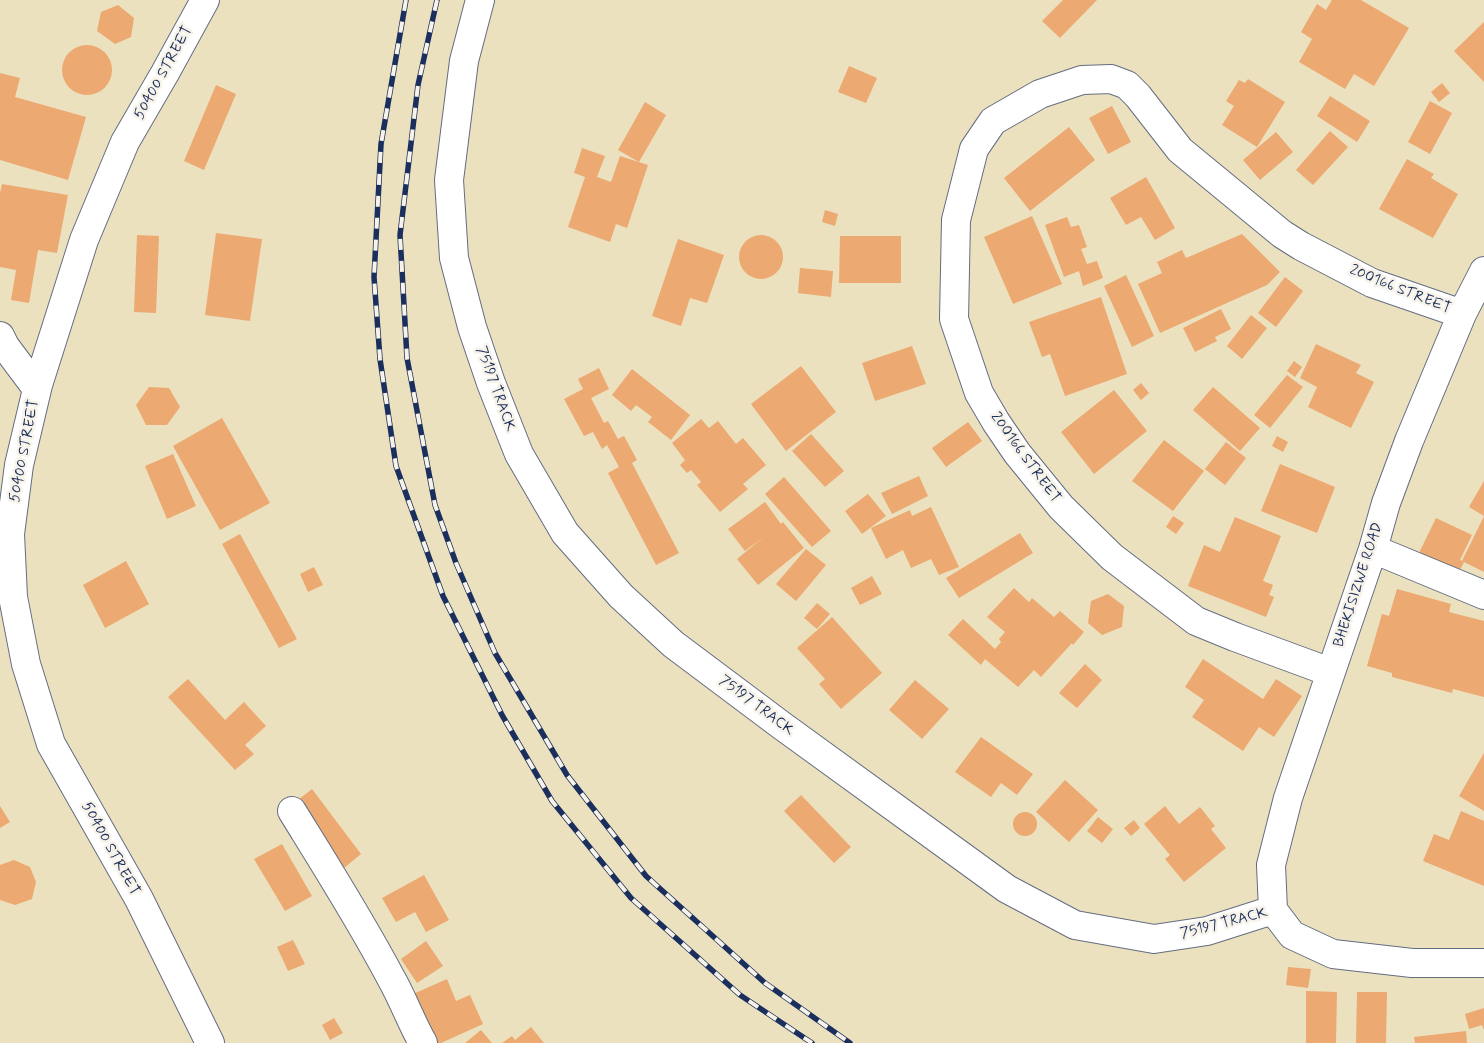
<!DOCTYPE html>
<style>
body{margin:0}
canvas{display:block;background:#ebe1bf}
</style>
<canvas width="1484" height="1043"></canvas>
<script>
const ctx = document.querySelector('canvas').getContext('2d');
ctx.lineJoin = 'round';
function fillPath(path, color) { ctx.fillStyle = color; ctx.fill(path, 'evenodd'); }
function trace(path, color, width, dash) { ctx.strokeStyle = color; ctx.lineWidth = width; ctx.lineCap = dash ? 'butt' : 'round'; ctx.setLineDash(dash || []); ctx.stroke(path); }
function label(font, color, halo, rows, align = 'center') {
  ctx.font = font + ' Mynerve,sans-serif'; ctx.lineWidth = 5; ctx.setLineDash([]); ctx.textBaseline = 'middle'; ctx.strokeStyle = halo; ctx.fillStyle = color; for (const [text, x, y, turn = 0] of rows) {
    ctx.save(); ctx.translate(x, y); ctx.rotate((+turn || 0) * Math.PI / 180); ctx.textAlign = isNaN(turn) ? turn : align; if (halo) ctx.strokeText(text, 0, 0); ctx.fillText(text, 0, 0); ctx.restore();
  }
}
const building = new Path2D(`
 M1063 0H1097L1060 38 1042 21Z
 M1332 0H1361L1409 28 1374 86 1354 74 1345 89 1299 62 1312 39 1301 32 1317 4 1326 10Z
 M118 5 134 18 131 37 115 44 97 31 101 12Z
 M1484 22V82L1454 51Z
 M62 70a25 25 0 1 1 50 0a25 25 0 1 1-50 0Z
 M849 66 877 78 866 103 838 92Z
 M0 73 20 78 15 97 86 117 68 180 0 160Z
 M1248 79 1285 102 1257 147 1222 125 1234 106 1226 101 1239 80 1245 83Z
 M1442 83 1450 93 1439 102 1431 92Z
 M216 85 236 94 204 170 184 161Z
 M1330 96 1370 121 1357 142 1317 116Z
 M1430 101 1452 113 1430 154 1408 142Z
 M645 102 666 115 639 162 618 150Z
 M1112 106 1131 142 1108 154 1089 118Z
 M1069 127 1095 160 1030 211 1004 178Z
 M1330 131 1348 147 1313 185 1296 170Z
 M1276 132 1293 152 1260 180 1243 160Z
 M582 148 605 156 597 177 611 182 620 156 648 165 627 228 616 224 610 242 568 227 585 177 574 173Z
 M1407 159 1434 174 1431 178 1458 194 1433 238 1379 209Z
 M1146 177 1175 228 1155 240 1141 217 1126 225 1110 198Z
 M2 184 68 195 57 253 38 250 29 303 11 300 16 270 0 267V193Z
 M825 210 838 214 835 226 822 222Z
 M1032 216 1062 284 1013 304 984 237Z
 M1067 217 1071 227 1079 225 1087 247 1081 249 1087 264 1097 261 1103 278 1083 286 1079 271 1064 277 1045 225Z
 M216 233 262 239 250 321 205 315Z
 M1242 234 1280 272 1267 285 1160 333 1138 284 1162 273 1157 262 1182 250 1186 258Z
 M137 235 159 236 156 313 134 312Z
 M739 257a22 22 0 1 1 44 0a22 22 0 1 1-44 0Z
 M840 236H901V283H839Z
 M678 239 724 255 707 303 690 298 681 326 652 316Z
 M800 268 833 271 831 297 798 293Z
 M1126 275 1154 336 1132 347 1104 286Z
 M1285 277 1303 291 1276 327 1258 313Z
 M1101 297 1127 374 1065 396 1050 354 1042 357 1029 322Z
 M1221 309 1231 329 1215 337 1217 341 1195 352 1183 328Z
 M1251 315 1267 328 1242 359 1227 346Z
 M1316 344 1361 365 1356 373 1374 382 1351 428 1308 407 1317 387 1300 378Z
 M912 346 926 384 875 401 862 363Z
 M1294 361 1302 367 1295 377 1287 371Z
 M801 366 836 412 786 451 751 404Z
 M599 368 609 389 591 398 604 423 608 421 618 439 624 436 637 460 632 463 679 553 656 565 608 473 619 467 607 445 602 449 593 432 584 436 564 399 583 389 578 379Z
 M632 369 690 415 671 440 648 422 652 417 636 405 631 411 612 395Z
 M1287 375 1303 387 1270 428 1254 415Z
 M1141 383 1149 393 1141 400 1133 390Z
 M149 387 169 388 180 407 167 425H146L136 405Z
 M1213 387 1260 428 1240 451 1193 410Z
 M1114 390 1147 431 1094 474 1061 432Z
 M222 418 270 503 220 530 173 446Z
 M701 419 709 428 718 421 736 444 743 438 766 465 743 484 748 489 720 512 697 485 701 482 691 470 687 473 680 465 685 460 672 443Z
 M968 422 982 441 946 467 932 448Z
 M811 434 844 471 825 487 792 451Z
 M1277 436 1288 442 1283 452 1272 446Z
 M1164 440 1204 471 1173 511 1132 481Z
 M1226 442 1246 458 1225 485 1205 469Z
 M173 454 196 506 167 519 145 466Z
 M1280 464 1335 487 1317 533 1261 511Z
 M919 476 928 496 892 514 881 493Z
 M784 477 831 531 812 547 765 494Z
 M1484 481V516L1469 507Z
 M868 494 886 516 862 534 845 511Z
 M765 502 781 524 783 522 804 548 758 585 737 559 765 536 745 551 728 529Z
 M931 507 959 567 939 575 931 559 911 568 903 550 886 559 871 528 910 510 912 516Z
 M1173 516 1184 523 1176 534 1166 527Z
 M1484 516V572L1464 562 1458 574 1418 555 1436 518 1472 535 1460 560 1462 561Z
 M1235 517 1281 536 1263 581 1273 585 1269 595 1274 597 1266 617 1188 586 1204 545 1220 552Z
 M1020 533 1033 553 959 598 946 578Z
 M240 534 297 639 279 648 222 544Z
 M806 549 826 565 796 601 776 584Z
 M126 561 149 604 105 628 83 585Z
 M314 567 323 585 308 592 300 574Z
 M872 576 882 594 860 605 851 588Z
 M1014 588 1029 602 1032 598 1054 617 1060 611 1084 632 1073 645 1072 643 1041 677 1034 670 1018 687 985 659 981 665 948 635 963 619 995 649 1001 642 999 639 1005 632 987 617Z
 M1397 589 1451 604 1449 612 1484 621V697L1453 689 1452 693 1392 677V673L1367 666 1382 614 1389 616Z
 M1108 594 1124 606 1122 627 1102 635 1088 623 1091 601Z
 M817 603 830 614 817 629 804 618Z
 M832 617 882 673 841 709 819 684 825 679 797 648Z
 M1203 659 1263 699 1276 679 1302 696 1274 737 1259 727 1243 751 1192 717 1204 700 1185 687Z
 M1085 664 1102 680 1077 708 1059 693Z
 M188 679 225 720 244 702 266 726 245 745 254 754 235 770 168 697Z
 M915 680 949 709 922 739 889 710Z
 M981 737 1033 774 1017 795 1001 783 991 797 955 772Z
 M1484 753V811L1459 796Z
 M1065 780 1098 810 1069 842 1036 812Z
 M312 789 361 854 344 868 294 803Z
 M801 795 851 847 834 863 784 811Z
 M0 806 10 822 0 828Z
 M1165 806 1179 824 1200 807 1215 826 1211 829 1226 848 1184 882 1165 859 1170 855 1144 824Z
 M1461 811 1484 821V886L1423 861 1434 834 1449 840Z
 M1013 824a12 12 0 1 1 24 0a12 12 0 1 1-24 0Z
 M1098 817 1113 829 1102 843 1087 831Z
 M1134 820 1140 828 1131 836 1124 828Z
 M282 844 312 896 285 911 254 859Z
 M14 860 30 867 36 882 32 899 15 905 0 900V865Z
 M424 875 449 920 426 932 415 912 396 922 382 898Z
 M293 940 305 964 288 971 277 947Z
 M426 941 443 966 417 983 401 959Z
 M1288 967 1311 969 1308 988 1286 985Z
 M447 979 456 1001 470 995 483 1024 441 1043H431L404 998Z
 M1306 991 1337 992 1336 1043H1306Z
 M1357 992H1387L1386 1043H1356Z
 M1484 1008V1030L1482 1025 1469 1029 1465 1014Z
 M334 1018 343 1033 330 1040 322 1025Z
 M531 1027 544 1043H502L512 1036 515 1040Z
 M481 1030 492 1043H465Z
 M1466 1031 1467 1043H1415L1414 1037Z`);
const street = new Path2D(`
 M205 0 165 73 125 142 84 240 38 385 19 465 10 534 13 597 26 664 51 744 139 899 210 1043
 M480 0 464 61 449 180 454 258 472 327 491 383 519 454 565 533 621 596 673 644 781 725 1007 889 1075 925 1154 939 1207 931 1273 910
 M0 336 5 346 37 389
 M1373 549 1484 595
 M1330 672 1235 637 1196 621 1112 557 1061 507 1017 453 996 422 979 393 954 319 956 220 974 149 993 121 1040 94 1082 80 1111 79 1127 85 1138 96 1180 150 1282 234 1301 246 1372 283 1462 314
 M292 811C326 866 361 921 391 978 403 999 411 1022 423 1043
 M1273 910 1271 865 1288 798 1373 549 1386 503 1409 441 1462 314 1484 271
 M1273 910 1292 935 1333 954 1412 963H1484`);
const rail = new Path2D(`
 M406 0 381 144 374 277 380 359 396 466 443 596 502 715 552 801 631 898 740 995 812 1043
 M437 0 418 85 400 235 407 358 435 505 456 563 495 653 567 775 646 876 765 983 850 1043`);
const streetNames = [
 ["50400 STREET",164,73,-61],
 ["200166 STREET",1400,290,22],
 ["75197 TRACK",495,389,70],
 ["50400 STREET",25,451,-79],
 ["200166 STREET",1025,458,54],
 ["BHEKISIZWE ROAD",1359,585,-72],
 ["75197 TRACK",756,706,37],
 ["50400 STREET",110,849,61],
 ["75197 TRACK",1224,924,-14]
];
fillPath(building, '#eca971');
trace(street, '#646d80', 30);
trace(street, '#fff', 28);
trace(rail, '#1b2f5e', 5.5);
trace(rail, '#f7f3e8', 4, [11]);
label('15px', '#1b2f5e', '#f7f3e8', streetNames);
</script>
